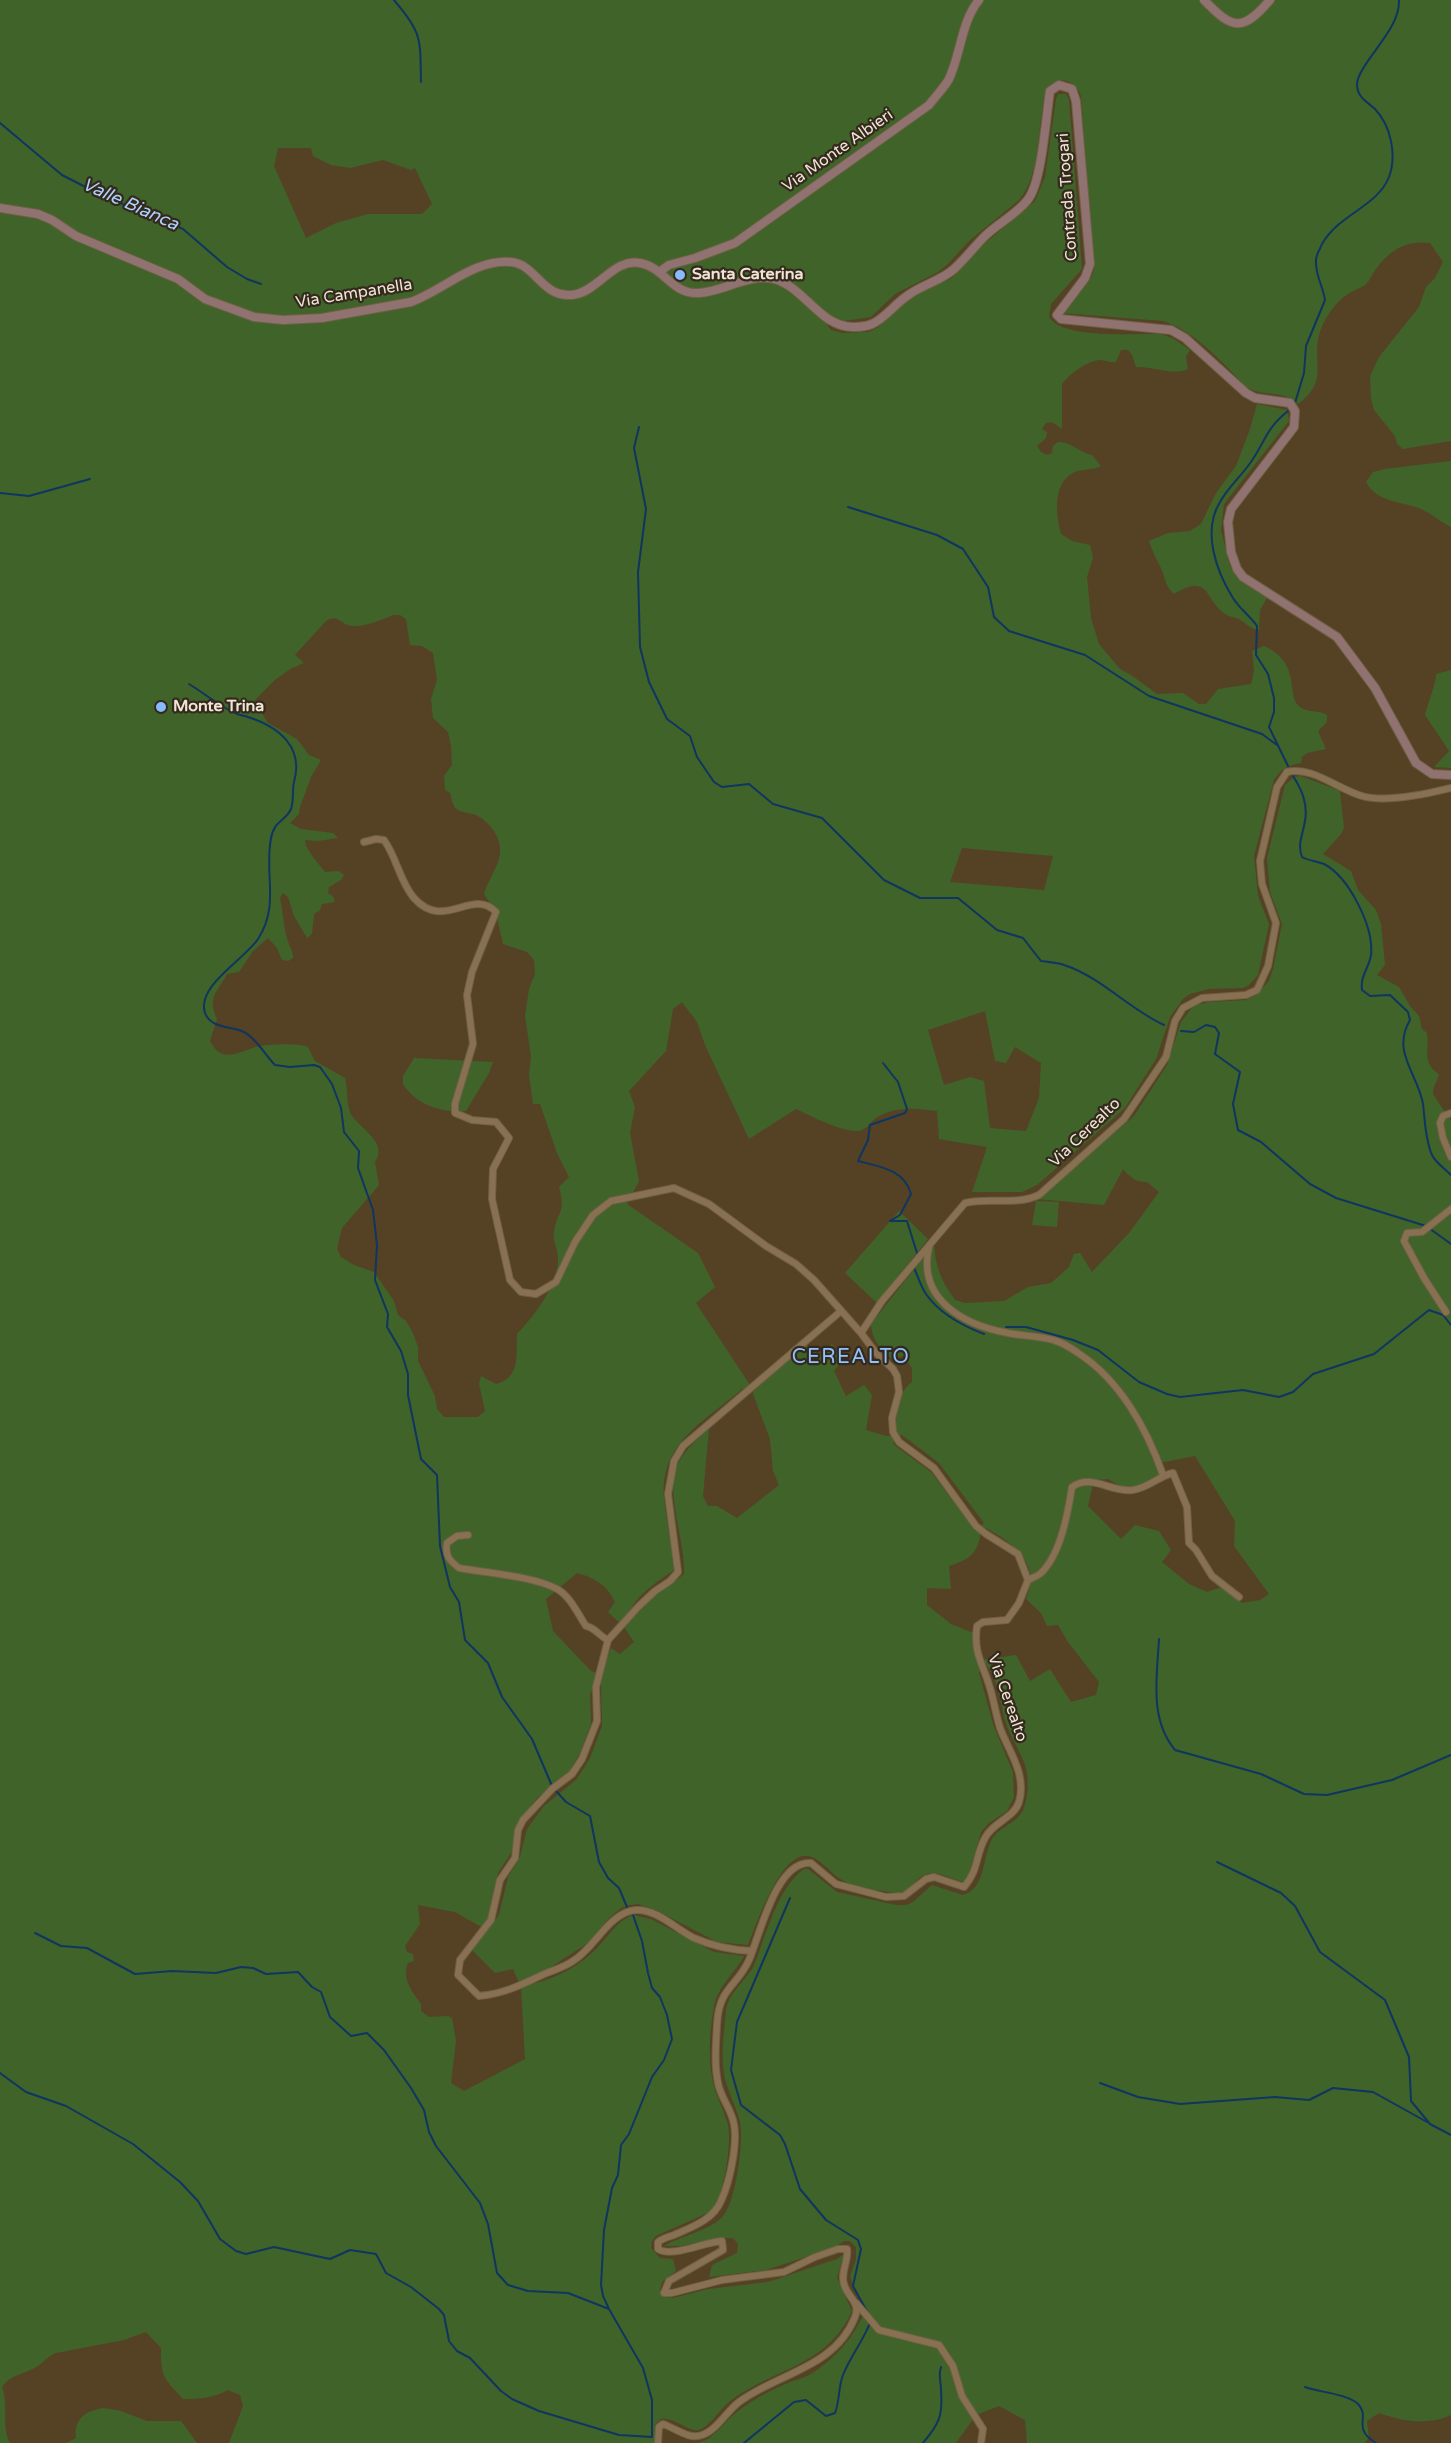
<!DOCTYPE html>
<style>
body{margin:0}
canvas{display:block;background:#554124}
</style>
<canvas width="1451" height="2443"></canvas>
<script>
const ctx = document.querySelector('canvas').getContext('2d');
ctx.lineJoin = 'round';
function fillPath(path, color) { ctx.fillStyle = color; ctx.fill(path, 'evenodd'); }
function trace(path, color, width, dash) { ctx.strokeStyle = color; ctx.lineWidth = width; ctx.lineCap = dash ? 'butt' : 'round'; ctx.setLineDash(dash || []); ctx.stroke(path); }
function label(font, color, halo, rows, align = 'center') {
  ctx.font = font + ' "Varela Round",sans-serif'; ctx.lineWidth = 4.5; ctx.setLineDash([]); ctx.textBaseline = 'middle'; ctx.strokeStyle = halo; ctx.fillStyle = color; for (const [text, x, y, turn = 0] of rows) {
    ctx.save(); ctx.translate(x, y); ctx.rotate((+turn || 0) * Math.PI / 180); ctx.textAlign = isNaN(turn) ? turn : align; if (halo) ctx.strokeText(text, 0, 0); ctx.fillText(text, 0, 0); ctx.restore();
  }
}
const green = new Path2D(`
 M0 0H1451V441L1403 449 1397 444 1395 436 1374 410 1371 398 1370 376 1379 357 1419 307 1426 287 1435 278 1443 262 1430 243C1406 240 1390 250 1376 269 1372 274 1370 281 1365 285 1361 288 1354 290 1349 293 1336 302 1327 314 1321 329 1309 361 1332 379 1298 404 1288 391 1264 396 1250 389 1242 385 1236 376 1230 370 1211 351 1190 330 1163 321L1061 313 1091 278 1094 270 1081 96C1075 80 1059 74 1047 88 1036 122 1043 174 1018 201L969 241 948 264 938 272 895 294 871 317 844 321 817 311 831 330 843 333 868 332 877 328 912 297 952 278 977 250 1035 201 1045 177 1056 99 1058 94H1066L1069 99 1082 269 1051 304 1049 317C1063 340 1136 333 1161 334L1174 339 1190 350 1186 356 1188 369C1173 376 1153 366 1136 367L1132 355 1128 350H1121L1116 362C1111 363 1107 361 1102 360 1089 359 1069 374 1062 384V429L1052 422 1046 423 1042 429 1047 432 1046 438 1037 446 1041 452 1047 455 1052 453 1053 446 1058 442C1071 441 1080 453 1092 455L1101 466C1092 471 1082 468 1073 473 1052 484 1056 515 1061 534L1072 541 1090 545 1093 558 1087 577 1091 618 1099 644 1120 669 1131 675 1157 694 1183 693 1199 704H1206L1218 689 1251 684 1254 671 1252 651 1264 646C1282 654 1290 666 1292 686 1293 692 1293 699 1297 704 1304 714 1318 709 1327 715V722L1318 731 1326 749 1307 753 1302 757 1301 763C1288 765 1281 769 1274 780L1254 856 1258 896 1269 924 1258 975 1249 985 1243 988 1209 989 1190 994 1183 999 1170 1017 1156 1059 1125 1108 1037 1185 1022 1192H972L987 1147 939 1139 937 1111C917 1108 896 1106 877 1117 870 1122 867 1130 858 1131 841 1132 811 1116 796 1109L749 1139 705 1045 697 1022 682 1002 673 1009 666 1051 629 1091 635 1107 630 1133 639 1181 627 1204 698 1253 715 1287 696 1303 754 1391 804 1343 820 1356 832 1344 843 1359 834 1371 846 1396 864 1385 872 1395 866 1430 886 1436H896C896 1416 895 1395 912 1382V1368L903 1356 891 1358C880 1347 872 1341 871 1324L934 1244C935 1267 942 1282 955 1300L965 1303 1004 1301 1028 1287 1051 1283 1069 1267 1074 1254 1080 1253 1092 1272 1129 1233 1159 1192 1147 1182C1137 1183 1129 1176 1123 1169L1104 1205 1037 1199 1134 1116 1167 1065 1181 1022 1191 1009 1195 1005 1210 1002 1246 1000 1255 996 1269 981 1273 969 1282 924 1270 892 1267 858 1285 785 1294 777 1301 776 1340 791 1344 828 1341 834 1323 854 1351 871 1358 890 1376 910 1381 924 1385 965 1377 975 1399 987 1410 1006 1419 1016 1422 1029 1427 1033C1429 1049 1422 1064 1439 1074 1438 1080 1433 1086 1433 1093 1433 1096 1448 1115 1451 1121V2415C1427 2426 1402 2421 1379 2413L1367 2421 1369 2438 1364 2443H1027L1025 2420 999 2406 976 2415 956 2443H698C715 2439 723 2422 737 2412 750 2402 766 2392 781 2386 791 2381 802 2379 811 2374 835 2359 854 2337 865 2311L850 2277 856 2259V2247L850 2241H844L833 2248 766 2270 709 2277 712 2265 737 2253 738 2244 733 2238H720L681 2246H664C680 2236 713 2230 724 2215 736 2199 744 2142 740 2122 736 2106 727 2090 724 2074 721 2054 724 2031 726 2011 728 1994 743 1983 752 1969 756 1961 759 1952 762 1943 772 1918 781 1886 804 1869H808L837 1892 896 1905H906L913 1902 932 1885 963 1895C985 1889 983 1858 991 1841 997 1827 1016 1825 1023 1810 1028 1798 1029 1781 1026 1769 1022 1753 1011 1739 1006 1723 999 1701 999 1676 982 1660L979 1673 994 1727 1013 1772 1014 1797 1007 1811 989 1823 981 1832 968 1877 964 1882C948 1879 933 1866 918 1879 913 1884 910 1889 904 1893H897C880 1890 857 1890 842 1880 831 1874 821 1858 808 1856 780 1852 756 1926 748 1945L717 1942 656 1910 638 1904 630 1905 621 1908 608 1919 588 1943 523 1985C548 1983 577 1968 595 1950 608 1938 616 1921 633 1915L651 1919 714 1952 744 1956C735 1973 717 1987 714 2007 710 2028 708 2055 712 2077 714 2093 724 2109 728 2125 732 2145 724 2194 712 2211L656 2236 652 2241 651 2248 660 2258 673 2259 676 2271 662 2282 660 2290 664 2296 673 2298 708 2289 768 2282 837 2259 844 2254 837 2278 852 2311C827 2367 773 2368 729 2402 720 2409 710 2426 699 2430 690 2433 675 2417 661 2419L655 2425V2443H229L243 2406 240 2395 228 2390C213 2398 201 2399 183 2399 164 2378 161 2379 161 2348L146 2332 124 2340 56 2353C46 2357 44 2363 36 2367 23 2375 11 2374 2 2387 9 2407 1 2427 10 2443H0ZM278 148H311L313 156 331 165 350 168 383 160 411 170 415 168 432 204 422 214H368L336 223 306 238 274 166ZM394 615H400L406 619 410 645 422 646 433 653 437 680 431 699 433 718 448 732 451 746 452 765 444 776 445 790 450 793C452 799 452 807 458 810 463 813 470 813 476 815 490 822 502 838 500 854 498 868 488 880 484 894L496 913 503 944 527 952 534 960 535 974 529 989 525 1016 531 1056 529 1075 533 1104H540L557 1153 569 1177 559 1187C566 1213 558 1210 554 1231 552 1240 558 1249 558 1258 559 1284 534 1316 517 1334 516 1354 521 1378 496 1384L481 1376 479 1384 485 1411 478 1417H444L437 1409 435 1396 418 1361V1347L413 1333 406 1321 398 1315 394 1301 374 1272 354 1265 341 1257 337 1249 342 1228 379 1185 375 1162C388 1143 362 1130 352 1116 346 1107 348 1089 345 1078L315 1061 308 1047C300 1043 270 1044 260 1046 242 1050 222 1066 210 1041L217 1019C207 997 217 993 227 974L239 972 253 951 268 938 277 948 282 960 288 961 293 958C293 950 289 946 287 938 283 925 283 911 280 898L283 893 288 897 294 916 307 938 312 934 314 914 320 910 322 904 335 902 333 896 328 893 329 887 341 880 344 875 339 871 325 872 313 857 306 846 305 840 318 841 338 838 333 833 301 829 290 823 299 814 300 807 311 777 321 760 309 755 297 739 268 723 254 701 276 679 292 668 304 663 295 655 326 621C338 613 341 625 352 626 366 627 380 620 394 615ZM962 848 1053 856 1044 890 950 882ZM985 1011 995 1061 1006 1063 1015 1047 1041 1063 1039 1098 1026 1131 990 1128 984 1081 970 1077 944 1085 928 1030ZM742 1389 754 1391 753 1394 770 1439 773 1471 779 1485 737 1518 717 1506H708L703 1496 709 1428C698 1439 685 1450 678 1463 664 1492 686 1542 684 1574L654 1597 625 1626C629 1599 653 1585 674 1570 672 1545 666 1520 664 1496 660 1442 707 1420 742 1389ZM902 1435 939 1463 984 1523 976 1531 931 1472 893 1444 897 1436ZM1195 1456 1235 1521 1234 1546 1269 1594 1260 1600 1242 1603 1222 1587 1207 1592 1189 1584 1162 1562 1171 1550 1159 1531 1135 1525 1121 1539 1088 1506 1094 1480 1108 1479 1133 1494 1164 1475 1159 1463ZM982 1526C1011 1541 1042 1562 1026 1599L1041 1613 1047 1626 1058 1625 1068 1642 1099 1682 1096 1695 1071 1702 1050 1669 1030 1681 1016 1655 981 1660 976 1634 951 1624 927 1605V1588L951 1589 949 1566C974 1558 978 1552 982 1526ZM577 1573C595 1578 607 1585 615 1602L608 1612 624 1627 634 1642 620 1654 611 1648 601 1675 591 1671 553 1631 546 1599ZM601 1677 602 1726 590 1758 577 1779 544 1806 527 1829 520 1857 508 1877 499 1915 488 1929 489 1911 498 1873 511 1853 517 1824 537 1798 569 1772 580 1753 591 1724 590 1694ZM418 1905 455 1912 487 1930 472 1950 495 1973 513 1969 521 1987 525 2059 464 2091 451 2083 456 2041 452 2018 448 2016 429 2017 421 2011V2004C413 1993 401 1978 408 1963L414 1961 413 1954 407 1952 405 1946 420 1924Z
 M1257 404 1287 410 1289 421 1224 504 1221 530 1230 566 1242 581 1267 598 1260 610 1259 630C1249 628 1247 624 1239 619 1235 617 1229 617 1225 614 1204 599 1210 572 1174 594 1164 584 1166 579 1161 568 1156 558 1152 551 1149 541L1168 533 1190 531 1201 524 1216 493 1236 466 1250 429Z
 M1451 461V527C1441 522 1432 514 1421 509 1402 501 1377 503 1366 482L1373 472 1385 469Z
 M1451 670V768L1434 767 1449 751 1425 715C1427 706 1437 680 1436 674Z
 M414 1058 493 1062 489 1073 466 1111C442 1113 416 1105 403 1084V1076Z
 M1036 1201 1059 1202 1057 1227 1032 1225Z
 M899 1211 928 1239 877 1303 845 1273Z
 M104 2408 121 2411 147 2421H181L197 2443H66L76 2438C74 2418 85 2411 104 2408Z`);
const stream = new Path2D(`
 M394 0C423 34 420 39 421 82
 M0 123 62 175 103 196 183 229 227 267 247 279 261 284
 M1295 403 1304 373 1306 346 1325 300C1323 286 1315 275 1316 260 1316 255 1320 249 1322 244 1339 214 1377 207 1389 177 1397 155 1391 126 1375 109 1366 101 1357 97 1357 84 1357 78 1361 72 1364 67 1376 47 1400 24 1399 0
 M1288 411C1264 430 1265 444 1248 466 1239 478 1227 489 1220 502 1202 531 1216 571 1233 598 1239 608 1250 616 1257 626L1256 655 1268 674 1274 698V712L1269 727 1288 766
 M639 427 634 448 646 509 638 572 640 647 649 682 667 719 690 736 697 757 714 782 722 787 749 784 773 804 822 818 884 880 920 898H958L997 930 1023 938 1041 961C1048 962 1057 962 1064 965 1101 977 1129 1009 1164 1025
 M0 493 29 496 90 479
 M848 507 937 535 963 549 988 587 994 617 1009 631 1085 655 1149 696 1262 734 1277 745
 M189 684C204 693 219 706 235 713 239 716 244 715 248 717 279 727 304 747 294 782 292 790 294 801 291 809 285 822 275 819 271 838 264 875 280 905 258 939 244 960 196 986 205 1013 211 1029 232 1026 244 1032 256 1038 266 1056 275 1065L290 1067 314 1065 320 1067 332 1084 341 1108 344 1132 359 1151 358 1168 373 1210 377 1245 375 1280 388 1314 387 1327 401 1351 408 1374V1395L421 1459 437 1475 440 1546 450 1587 459 1602 465 1640 488 1663 502 1697 532 1739 552 1786
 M1293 776C1302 790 1308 804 1305 821 1303 834 1297 844 1302 857 1309 861 1317 861 1324 864 1349 877 1374 927 1371 955 1369 968 1360 976 1362 990L1370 996 1390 995 1408 1012 1410 1020C1391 1052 1418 1074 1423 1104 1425 1120 1425 1139 1432 1155 1435 1162 1445 1169 1451 1175
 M1181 1031 1194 1032 1206 1025 1215 1027 1219 1033 1215 1054 1240 1072 1233 1104 1238 1130 1261 1142 1310 1184 1336 1198 1426 1226 1451 1244
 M883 1063 898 1082 907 1109 905 1113 870 1125 868 1140 858 1161C880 1167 904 1169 911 1194L900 1215 890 1221H907L917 1253
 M914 1268C918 1276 921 1287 926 1294 939 1313 963 1326 984 1334
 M1006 1327H1026L1073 1340 1098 1350 1139 1382 1167 1394 1180 1397 1243 1390 1279 1397 1293 1392 1313 1374 1374 1354 1429 1310 1443 1315 1451 1325
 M1159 1639C1157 1677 1149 1719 1175 1750L1261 1774 1304 1794 1327 1795 1392 1780 1451 1755
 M556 1791 566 1802 590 1816 599 1862 608 1878 619 1888 627 1907
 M1217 1862 1281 1893 1295 1906 1320 1952 1385 2000 1409 2057 1411 2101 1430 2124 1451 2135
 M790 1898 737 2022 731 2070 741 2105 780 2135 785 2144 800 2189 826 2220 858 2240 861 2249 853 2286 870 2317
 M633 1915 642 1941 648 1973 652 1988 660 1997 667 2015 672 2039 664 2060 652 2077 629 2134 621 2145 618 2175 612 2188 604 2230 601 2285 603 2296 609 2309 643 2368 652 2400V2436
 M35 1933 61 1946 87 1948 135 1974 172 1971 216 1973 241 1967 253 1968 266 1974 298 1972 312 1987 321 1992 330 2017 351 2036 367 2033 384 2050 411 2088 424 2110 429 2132 436 2146 480 2203 488 2224 497 2273 508 2285 528 2291 568 2293 609 2309
 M0 2073 26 2092 66 2106 133 2144 180 2182 198 2201 220 2239 236 2251 246 2254 274 2247 330 2259 350 2250 376 2254 386 2273 411 2287 439 2309 444 2315 449 2341 457 2351 470 2358 501 2391 512 2399 539 2411 619 2435 652 2437
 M1100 2083 1138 2097 1180 2104 1275 2097 1309 2100 1333 2088 1373 2092 1427 2122
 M1305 2387C1318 2392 1348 2394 1358 2404 1371 2417 1351 2428 1376 2443
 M744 2443 794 2402 806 2400 826 2416 835 2413C840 2400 838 2388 843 2375 850 2357 863 2341 870 2323
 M923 2443C939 2424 943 2416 941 2390 941 2381 938 2376 941 2367`);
const street = new Path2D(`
 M364 842 376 839 384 840C397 858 400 882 414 898 444 932 472 887 496 912L472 972 467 995 473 1044 455 1104V1113L472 1120 496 1122 509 1138 493 1169 492 1199 510 1280 521 1292 536 1294 556 1282 575 1242 593 1215 611 1201 674 1188 709 1204 766 1246 796 1264 814 1280 861 1333 876 1353 893 1369 897 1376 899 1392 892 1418 893 1432 899 1442 934 1468 976 1526 986 1534 1018 1554 1028 1580 1019 1603 1007 1620 983 1622 977 1626C973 1653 983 1664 990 1688 994 1701 996 1715 1000 1728 1009 1752 1027 1774 1019 1802 1014 1818 993 1822 985 1838 975 1856 979 1870 964 1887L934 1877 926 1879 904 1896 886 1897 836 1884 811 1863C776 1860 760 1935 749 1960 737 1987 719 1987 717 2024 716 2043 714 2064 718 2083 720 2095 728 2105 732 2117 740 2137 730 2181 721 2201 713 2220 692 2227 674 2235 668 2237 663 2238 658 2242V2249C672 2258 704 2242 722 2241L723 2250 716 2254 669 2281 664 2293H672L722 2280 784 2272 815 2257 838 2249H847C849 2261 840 2272 844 2284 847 2297 861 2302 855 2317 835 2368 778 2373 739 2402 727 2411 716 2431 702 2435 689 2440 675 2428 663 2424L659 2427 658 2443
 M1451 1113 1443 1116 1440 1123 1443 1138 1451 1157
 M929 1247C917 1299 963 1325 1008 1333 1022 1336 1039 1336 1053 1340 1061 1342 1071 1348 1078 1353 1120 1380 1147 1429 1163 1475
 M1446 1312 1424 1278 1404 1241 1407 1233 1422 1232 1451 1209
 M861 1333 882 1301 965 1203C990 1197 1015 1206 1039 1195L1124 1119 1166 1057 1175 1021 1183 1008 1202 998 1246 995 1257 990 1268 966 1276 923 1262 884 1260 861 1277 787 1287 772C1313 766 1337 789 1362 796 1385 803 1427 794 1451 788
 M468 1535 457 1536 447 1543C445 1556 449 1560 459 1568 486 1573 533 1576 557 1589 570 1596 578 1614 586 1626 596 1628 599 1636 608 1640
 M1028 1580C1032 1578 1038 1576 1041 1573 1061 1554 1068 1512 1072 1487 1091 1473 1112 1493 1133 1490 1148 1488 1159 1476 1173 1473L1187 1507 1189 1543 1196 1550 1212 1576 1239 1597
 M752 1951C731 1950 712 1946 694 1938 676 1929 657 1909 636 1910 609 1912 595 1948 573 1961 563 1968 550 1971 540 1976 519 1986 502 1994 479 1996L458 1975 460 1960 491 1920 500 1880 515 1858 518 1830 523 1820 552 1789 572 1774 582 1759 597 1721 596 1687 608 1640 638 1607 655 1591 670 1581 678 1572 668 1494 674 1461 683 1446 841 1311
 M856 2303 879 2330 939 2345 953 2366 962 2396 983 2429 981 2443`);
const secondary = new Path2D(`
 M1204 0C1232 29 1242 33 1270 0
 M0 208 38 214 52 220 76 236 178 279 205 299 254 317 283 320 322 318 411 302C444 290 473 259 511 262 537 264 543 302 577 294 599 289 615 258 640 263 664 267 672 295 699 293 723 292 749 273 774 279 805 287 820 328 854 327 858 327 867 326 872 324 884 319 895 304 907 296 921 285 941 281 954 269 965 259 974 247 985 236 998 223 1019 213 1029 198 1042 179 1046 116 1050 91L1059 85 1072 89 1076 101 1090 264 1085 278 1057 315 1061 319 1171 330 1185 338 1246 393 1255 398 1290 403 1295 411 1294 427 1231 509 1228 522 1231 552 1237 569 1243 577 1337 637 1375 688 1416 763 1432 774 1451 775
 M659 272 669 265 695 258 735 243 929 105C935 97 944 88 949 79 961 54 961 22 979 0`);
const markers = [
 [680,275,6,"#87bbfb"],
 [161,707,6,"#87bbfb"]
];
const streetNames = [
 ["Via Monte Albieri",838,151,-35],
 ["Contrada Trogari",1068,197,-94],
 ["Via Campanella",354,294,-9],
 ["Via Cerealto",1085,1133,-44],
 ["Via Cerealto",1007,1698,71]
];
const poiNames = [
 ["Santa Caterina",692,275],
 ["Monte Trina",173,707]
];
const waterNames = [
 ["Valle Bianca",130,205,24]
];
const quarterNames = [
 ["CEREALTO",851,1358]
];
fillPath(green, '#406329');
trace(stream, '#0f3561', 2);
trace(street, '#716046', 8);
trace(secondary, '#716046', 10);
trace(street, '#887153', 6);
trace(secondary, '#907371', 8);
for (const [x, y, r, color] of markers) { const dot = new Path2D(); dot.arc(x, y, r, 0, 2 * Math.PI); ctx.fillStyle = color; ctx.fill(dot); trace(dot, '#33291d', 2); }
label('16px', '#f1e4d4', '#33291d', streetNames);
label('bold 16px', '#f1e4d4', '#33291d', poiNames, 'left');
label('italic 18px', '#afd1fd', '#33291d', waterNames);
ctx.letterSpacing = '1.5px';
label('20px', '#92c2fe', '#33291d', quarterNames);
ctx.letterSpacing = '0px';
</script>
